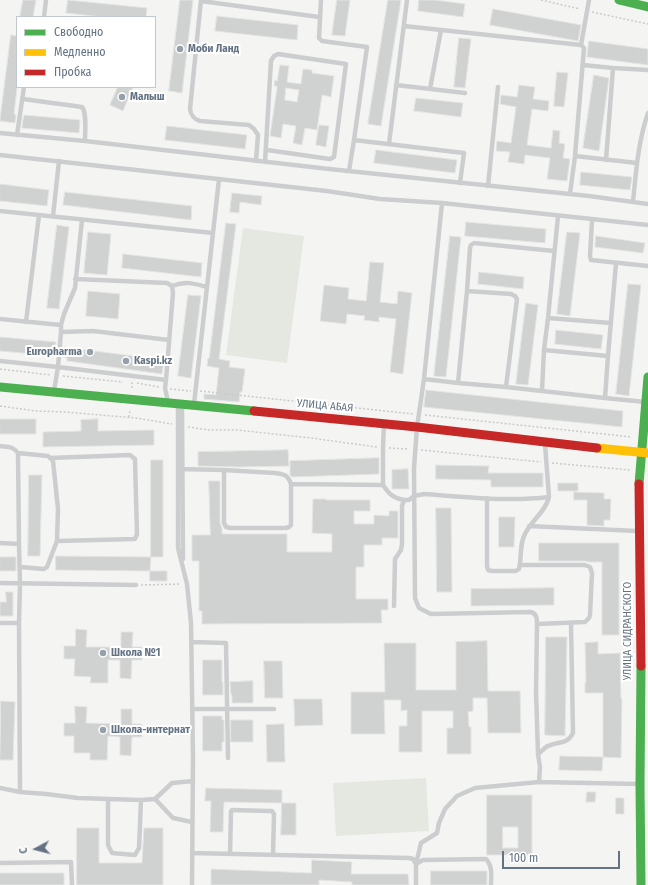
<!DOCTYPE html>
<meta charset="utf-8">
<style>
body{margin:0}
#map{position:relative;width:648px;height:885px;overflow:hidden;background:#f4f5f3;font-family:"Fira Sans Condensed",sans-serif}
canvas{display:block}
.legend{position:absolute;left:16px;top:16px;width:140px;height:72px;box-sizing:border-box;background:#fff;border:1px solid #c1c7ce;margin:0;padding:5px 7px;list-style:none;font-size:12px;color:#647384}
.legend li{display:flex;align-items:center;gap:8px;height:20px}
.legend b{width:20px;border:1px solid #c1c7ce}
.north{position:absolute;left:16px;top:829px;width:40px;height:40px;-webkit-text-stroke:3px #fff;paint-order:stroke;rotate:263deg;font-size:11px;font-weight:700;line-height:16px;text-align:center;color:#647384}
.north::after{content:'';display:block;margin:auto;width:14px;height:18px;background:#647384;clip-path:polygon(50% 0,100% 100%,50% 72%,0 100%)}
.scale{position:absolute;left:502px;top:851px;width:118px;height:18px;box-sizing:border-box;border:2px solid #647384;border-top:0;padding-left:5px;font-size:12px;line-height:14px;white-space:nowrap;color:#647384;-webkit-text-stroke:3px #fff;paint-order:stroke}
</style>
<div id="map">
<canvas width="648" height="885"></canvas>
<ul class="legend">
<li><b style="height:5px;background:#4caf50"></b>Свободно</li>
<li><b style="height:5px;background:#ffc107"></b>Медленно</li>
<li><b style="height:5px;background:#c62828"></b>Пробка</li>
</ul>
<div class="north">С</div>
<div class="scale">100 m</div>
</div>
<script>
const ctx = document.querySelector('canvas').getContext('2d');
ctx.lineJoin = 'round';
function fillPath(path, color) { ctx.fillStyle = color; ctx.fill(path, 'evenodd'); }
function trace(path, color, width, dash) { ctx.strokeStyle = color; ctx.lineWidth = width; ctx.lineCap = dash ? 'butt' : 'round'; ctx.setLineDash(dash || []); ctx.stroke(path); }
function label(font, color, halo, rows, align = 'center') {
  ctx.font = font + ' "Fira Sans Condensed",sans-serif'; ctx.lineWidth = 4; ctx.setLineDash([]); ctx.textBaseline = 'middle'; ctx.strokeStyle = halo; ctx.fillStyle = color; for (const [text, x, y, turn = 0] of rows) {
    ctx.save(); ctx.translate(x, y); ctx.rotate((+turn || 0) * Math.PI / 180); ctx.textAlign = isNaN(turn) ? turn : align; if (halo) ctx.strokeText(text, 0, 0); ctx.fillText(text, 0, 0); ctx.restore();
  }
}
const green = new Path2D(`
 M243 228 304 236 287 363 226 355Z
 M426 778 429 831 336 836 333 783Z`);
const building = new Path2D(`
 M23 0H36L33 17H20Z
 M68 0 147 8 146 17H102L66 13Z
 M180 0H193L182 93 169 91Z
 M337 0H350L345 36 332 35Z
 M388 0H401L381 126 368 124Z
 M419 0H435L465 4 463 17 418 11Z
 M493 9 581 25 578 41 490 25Z
 M217 16 298 25 297 40 215 31Z
 M11 35 17 36V88L14 114 16 115 15 123 0 121Z
 M459 38 471 39 465 88 454 87Z
 M589 41 648 49V65L587 57Z
 M280 65 289 66 287 82 301 84 303 69 312 70V73L334 76 331 97 322 95 317 130 305 128 302 145 293 143 296 126 283 124 281 138 270 136 277 88V86H274L275 80 277 81ZM286 88 299 90 297 102 285 100Z
 M557 72 568 73 564 107 554 106Z
 M594 75 609 78 599 151 583 148Z
 M519 85 535 87 533 99 549 101 548 111 532 109 527 145 551 148 553 130 560 131 559 143 565 144 563 158 570 159 567 181 547 179 550 158 525 155 524 164 508 162 510 152 496 151 497 141 511 143 516 107 500 104 501 95 517 97Z
 M118 87H133L123 111 110 105Z
 M416 98 463 103 461 117 414 111Z
 M24 115 80 120 79 133 22 128Z
 M319 125 329 126 326 147 316 145Z
 M167 126 247 135 245 149 165 140Z
 M376 150 457 160 455 173 374 163Z
 M581 172 632 177 630 190 580 185Z
 M0 184 49 190 47 206 0 201Z
 M65 192 192 206 191 220 63 205Z
 M232 193 262 196 261 205 240 202 239 213 230 212Z
 M466 222 546 229 545 243 465 236Z
 M226 223 236 224 219 359 230 361 229 367 245 369 242 392H240L239 402 204 399V394L216 395 219 368 207 366 208 358H209Z
 M57 225 69 227 59 309 47 308Z
 M88 232 111 234 107 275 84 273Z
 M567 232 580 233 570 316 557 314Z
 M450 236 461 237 446 377 434 376Z
 M596 236 645 243 643 253 595 247Z
 M123 254 202 263 201 277 122 268Z
 M370 262 384 263 380 302 397 304 398 291 412 293 403 374 390 372 396 319 379 317V322L364 320 365 316 347 314 346 324 320 321 324 285 349 288 348 299 366 301Z
 M479 272 524 277 523 289 478 284Z
 M628 284 641 285 629 396 616 394Z
 M88 291 120 294 118 319 86 316Z
 M188 295 201 296 191 378 178 376Z
 M526 303 538 305 528 385 516 384Z
 M556 330 603 335 601 349 555 344Z
 M0 337 56 342 55 356 0 351Z
 M64 347 164 360 162 374 67 361V358L63 357Z
 M426 390 623 411 622 427 424 407Z
 M0 419H36V434H0Z
 M98 419V431L154 430V445L43 447V432L81 431V420Z
 M288 450 289 466 239 467 198 466V452Z
 M379 458V474L292 477 290 475V461Z
 M151 460H163V557H151Z
 M436 465 489 466 488 473H543V487H491V480L436 479Z
 M408 469 409 489H392V470Z
 M29 475H42L40 556H28Z
 M209 481H220V523L222 528V534H287V552H332V534L312 533 313 499H326V500H370V511H354V524H374V515L389 516V511H398V538H382V545H364V567H356V599H388V610H381L382 623 202 624V611H199V561H192V535H210Z
 M558 483H578V491H558Z
 M574 492 604 493V499H611L610 520H604V526L587 525V500H574Z
 M436 508H451L452 592H437Z
 M499 517H515L514 547H499Z
 M539 543H619V635H602V562H589L585 561H539Z
 M56 556 151 557 150 571 56 570Z
 M0 557H16V571H0Z
 M150 571H167V581H150Z
 M554 588V605L471 606V589Z
 M6 592H13V616H0V602H6Z
 M76 629 87 630 86 647H121V632H133L132 647H142V660H132L131 679 120 678V660H108V683H90L91 677 74 676 75 659H64V646H75Z
 M546 637H567L565 736 545 735Z
 M487 641 488 691H520L521 733H488L487 698H473V711L468 712 469 727H471V754H447V728H453V711H422V752H399V726H407V710L401 711V700H384L385 734H351V692H385L384 643H416V690H456V642Z
 M598 642V654L620 653 621 699H622L621 758 603 757V693H585V682H586L585 643Z
 M203 660H222V682H223V695H203Z
 M264 661H282L283 698H265Z
 M253 681V703H232V695H231L230 682Z
 M294 699H322L323 725 295 726Z
 M1 701 15 702 13 760H0Z
 M75 706 87 707 86 723 121 724V709H132V724H142V737H132L131 756 120 755V737L108 736 107 760H90V753H74V736H64V723H75Z
 M203 716H222V720H224V742H222V751H203Z
 M231 720H253V742H231Z
 M284 724 285 762H267L266 725Z
 M560 756 603 757 602 771 559 770Z
 M206 788 282 790V803L224 802 223 832H210L211 801H205Z
 M587 792H596L595 802H586Z
 M487 795H532V855H487ZM503 827H518V848H503Z
 M616 798H624V814H616Z
 M282 803H296V835H281Z
 M77 828H99V863H142L144 828H163V885H77Z
 M312 860 352 862 351 874H408L409 885H352V882L319 880V885H211V869L311 873Z
 M431 871H487V885H431Z
 M0 873H64V885H0Z`);
const path = new Path2D(`
 M541 0 580 9
 M592 12 648 24
 M0 369 51 375
 M63 376 123 382
 M131 383H132V390
 M137 383 159 387
 M170 389 191 391
 M200 391 413 414
 M0 406 36 411 65 412 136 418 172 424
 M425 415 632 437
 M129 417 130 409
 M188 427 209 430H237L311 438 377 447
 M389 448 409 449
 M421 450 541 462
 M552 463 630 470
 M141 585 181 584`);
const lane = new Path2D(`
 M201 0 190 109C191 116 194 119 200 121L249 125 254 129 258 135 256 161
 M321 0 319 38 322 41 367 47 354 140 349 171
 M201 1 319 17
 M44 17 46 0
 M404 26 581 45 584 48 575 156 570 194
 M581 45 589 0
 M583 65 613 68 648 70
 M396 85 465 93
 M430 89 441 30
 M23 99 82 107C87 113 85 132 85 141
 M0 133 85 141 329 169 589 196 648 204
 M17 135 24 87
 M354 140 464 153 460 183
 M389 144 407 0
 M0 155 327 191 380 199 442 203 648 225
 M575 156 637 163
 M606 160 613 68
 M265 162 271 61 274 56 278 54 346 64 334 157 330 159 267 150
 M488 186 498 87
 M633 202C636 172 638 142 648 113
 M442 203 424 379 417 427 414 468 415 598 419 608 431 614 531 612C537 614 537 619 537 624L536 691 538 754 540 767 539 782 638 784
 M0 211 213 233
 M53 216 59 161
 M82 220 75 288 64 314 61 325V332L58 367 166 380 165 388 168 402
 M592 220 590 256 591 260 648 266
 M75 279 167 283 172 286 173 293 166 380
 M172 286C185 281 193 283 207 287
 M467 291 511 294 515 296 517 299 506 387
 M548 318 611 323
 M0 319 61 325
 M26 322 39 215
 M61 332 93 331 169 340
 M544 350 608 356
 M0 361 58 367 54 391
 M424 379 458 383 506 387 605 398 645 402
 M458 383 467 291 470 248 471 245 474 243 554 251
 M542 390 544 350 548 318 558 216
 M605 398 608 356 616 263
 M194 404 219 179
 M182 405 183 559
 M178 406V548L187 584 191 623 193 758 192 885
 M0 446C8 447 13 446 18 453L19 544 20 584 19 623 20 792 46 794 78 798 141 800 155 799 172 783 193 781
 M18 453 48 456 53 461 58 509 57 541 47 567 44 569 20 567
 M50 458 130 455 135 459 137 534 135 539 57 541
 M178 469 224 470 275 473C284 474 288 475 291 484L383 485C389 494 393 498 404 500
 M224 470V523L226 527 231 528H286L289 527 291 525V484
 M383 485V447L384 424
 M487 498V566L488 570 492 571H516L519 569C522 557 519 543 526 532 533 519 546 511 549 497L545 444
 M529 526 637 531
 M0 543 19 544
 M520 565H585L590 567 592 573 590 615 589 618 585 622 537 624
 M0 583 136 585
 M394 606 395 559 401 550 402 544V506L404 500H409L414 496 424 494C465 497 508 502 549 497
 M0 623H19
 M191 642 226 643 228 758
 M192 709H274
 M538 754C541 752 545 747 548 746 559 741 567 745 573 733L571 623
 M0 788 20 792
 M108 799V845L112 853 135 855 139 848 141 800
 M155 799 173 818 192 822
 M192 853 409 858 413 859 416 864V885
 M230 854 231 811 232 810 270 811H272L274 814 273 855
 M0 863 71 862 72 885
 M491 885C491 876 493 866 486 859L423 860 416 864 421 843 437 833 439 823 445 809 457 796 475 788 539 782`);
const fast = new Path2D(`
 M619 0 648 7
 M0 387 254 411
 M639 484 648 377
 M641 666 640 784 641 885`);
const slow = new Path2D(`
 M597 448 648 453`);
const jam = new Path2D(`
 M254 411 417 427 597 448
 M639 484 641 666`);
const markers = [
 [180,49,4,"#96a0ab"],
 [122,97,4,"#96a0ab"],
 [90,352,4,"#96a0ab"],
 [126,361,4,"#96a0ab"],
 [103,653,4,"#96a0ab"],
 [103,730,4,"#96a0ab"]
];
const poiNames = [
 ["Моби Ланд",188,49],
 ["Малыш",130,97],
 ["Europharma",82,352,"right"],
 ["Kaspi.kz",134,361],
 ["Школа №1",111,653],
 ["Школа-интернат",111,730]
];
const streetNames = [
 ["УЛИЦА АБАЯ",325,406,5],
 ["УЛИЦА СИДРАНСКОГО",628,631,-90]
];
fillPath(green, '#e4e8e1');
fillPath(building, '#d0d1d1');
trace(building, '#e4e4e3', 1);
trace(path, '#cacacb', 1.5, [2, 2]);
trace(lane, '#cccdce', 4.5);
trace(fast, '#4caf50', 9);
trace(slow, '#ffc107', 9);
trace(jam, '#c62828', 9);
for (const [x, y, r, color] of markers) { const dot = new Path2D(); dot.arc(x, y, r, 0, 2 * Math.PI); ctx.fillStyle = color; ctx.fill(dot); trace(dot, '#fff', 1.5); }
label('bold 11px', '#647384', '#fff', poiNames, 'left');
label('11px', '#647384', '#fff', streetNames);
</script>
